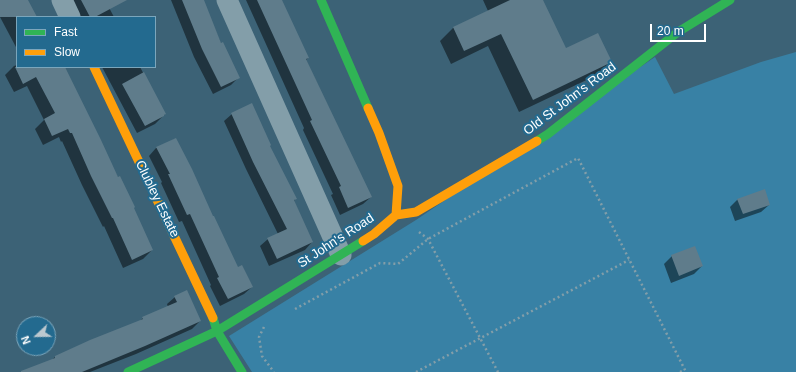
<!DOCTYPE html>
<style>
body{margin:0}
#map{position:relative;width:796px;height:372px;overflow:hidden;background:#3c6276;font-family:Arial,sans-serif}
canvas{display:block}
.legend{position:absolute;left:16px;top:16px;width:140px;height:52px;box-sizing:border-box;background:#236a8f;border:1px solid #7ba6bc;margin:0;padding:5px 7px;list-style:none;font-size:12px;color:#fff}
.legend li{display:flex;align-items:center;gap:8px;height:20px}
.legend b{width:20px;border:1px solid #7ba6bc}
.north{position:absolute;left:16px;top:316px;width:40px;height:40px;box-sizing:border-box;background:#236a8f;border:1px solid #7ba6bc;border-radius:50%;rotate:248deg;font-size:11px;font-weight:700;line-height:16px;text-align:center;color:#fff}
.north::after{content:'';display:block;margin:auto;width:14px;height:18px;background:#bbc8cf;clip-path:polygon(50% 0,100% 100%,50% 72%,0 100%)}
.scale{position:absolute;left:650px;top:24px;width:56px;height:18px;box-sizing:border-box;border:2px solid #fff;border-top:0;padding-left:5px;font-size:12px;line-height:14px;white-space:nowrap;color:#fff;-webkit-text-stroke:3px #236a8f;paint-order:stroke}
</style>
<div id="map">
<canvas width="796" height="372"></canvas>
<ul class="legend">
<li><b style="height:5px;background:#30b455"></b>Fast</li>
<li><b style="height:5px;background:#ff9f0a"></b>Slow</li>
</ul>
<div class="north">N</div>
<div class="scale">20 m</div>
</div>
<script>
const ctx = document.querySelector('canvas').getContext('2d');
ctx.lineJoin = 'round';
function fillPath(path, color) { ctx.fillStyle = color; ctx.fill(path, 'evenodd'); }
function trace(path, color, width, dash) { ctx.strokeStyle = color; ctx.lineWidth = width; ctx.lineCap = dash ? 'butt' : 'round'; ctx.setLineDash(dash || []); ctx.stroke(path); }
function label(font, color, halo, rows, align = 'center') {
  ctx.font = font + ' Arial,sans-serif'; ctx.lineWidth = 4; ctx.setLineDash([]); ctx.textBaseline = 'middle'; ctx.strokeStyle = halo; ctx.fillStyle = color; for (const [text, x, y, turn = 0] of rows) {
    ctx.save(); ctx.translate(x, y); ctx.rotate((+turn || 0) * Math.PI / 180); ctx.textAlign = isNaN(turn) ? turn : align; if (halo) ctx.strokeText(text, 0, 0); ctx.fillText(text, 0, 0); ctx.restore();
  }
}
const green = new Path2D(`
 M796 52V372H252L229 336 416 220 655 57 674 94 761 62Z`);
const shadow = new Path2D(`
 M0 0H27L36 17H17V49L0 17Z
 M69 0H105L114 17H78Z
 M171 0H203L221 44 239 77 231 85 213 94 194 57Z
 M246 0H281L308 58 306 60 371 197 363 204 340 215 331 195 333 194 303 130 304 128Z
 M483 0H541L565 50 610 62 597 75 519 112 488 46 451 64 440 41 453 28 488 11Z
 M17 65V67H63L133 208 152 250 143 259 123 268 104 226 103 227 82 185 62 141 61 142 59 137 43 145 35 129 44 120 27 86 14 92 5 75 14 66Z
 M102 67H140L165 114 155 124 137 133Z
 M232 114 269 146 295 199 294 201 312 242 305 250 269 266 260 246 268 239 278 234 246 169 224 121Z
 M175 139 238 269 252 287 244 294 220 306 210 286 211 285 182 221 179 222 161 183 162 182 149 156 156 148Z
 M738 199 769 205 761 212 735 221 730 207Z
 M672 256 702 266 694 274 671 283 664 264Z
 M175 297 200 321 192 329 136 354 90 372H21L52 360 55 357 139 322 143 318 168 307 167 304Z`);
const building = new Path2D(`
 M0 0H28L37 17H0Z
 M81 0H127L95 17H90Z
 M182 0H204L221 43 223 42 240 78 221 87 202 49Z
 M257 0H282L309 58 306 59 372 197 348 208 339 187 341 186 310 121 312 120Z
 M510 0H543L566 48 598 33 612 62 533 100 501 34 464 51 453 27Z
 M15 67H65L101 140 118 177 120 176 135 207 134 208 153 250 132 260 113 218H112L91 176 72 133H70L68 129 52 136 44 119 55 113 36 77 23 84Z
 M144 72 166 114 164 115V116L145 126 122 84Z
 M252 103 271 145 270 146 297 199 294 200 313 242 277 259 267 238 287 229 253 162 231 113Z
 M176 138 192 169 213 216H214L238 267 242 265 253 287 228 299 217 278 219 277 190 214 187 215 168 174H170L156 147Z
 M765 189 770 205 743 214 737 199Z
 M695 246 703 266 679 276 671 255Z
 M187 290 201 321 145 346 82 372H21V371L55 358V356L90 340 143 319 142 317 177 302 174 296Z`);
const path = new Path2D(`
 M419 232 428 239 498 372
 M295 309 380 263 398 264 428 239 578 158 686 372
 M264 327 259 337 262 356 274 372
 M416 372 629 260
 M680 372 684 370`);
const street = new Path2D(`
 M62 0 70 17
 M227 0 341 255`);
const fast = new Path2D(`
 M321 0 368 108
 M537 141 548 134 678 32 730 0
 M213 318 217 331 242 372
 M128 372 217 331 363 241`);
const slow = new Path2D(`
 M94 67 213 318
 M396 215 416 212 537 141
 M363 241 374 234 396 215 398 186 379 133 368 108`);
const streetNames = [
 ["Old St John's Road",570,99,-37],
 ["Clubley Estate",157,199,64],
 ["St John's Road",336,241,-33]
];
fillPath(green, '#3881a5');
fillPath(shadow, '#0007');
fillPath(building, '#5f7c8b');
trace(path, '#839ea9', 2.5, [2, 3]);
trace(street, '#839ea9', 21);
trace(fast, '#30b455', 9);
trace(slow, '#ff9f0a', 9);
label('13px', '#fff', '#236a8f', streetNames);
</script>
